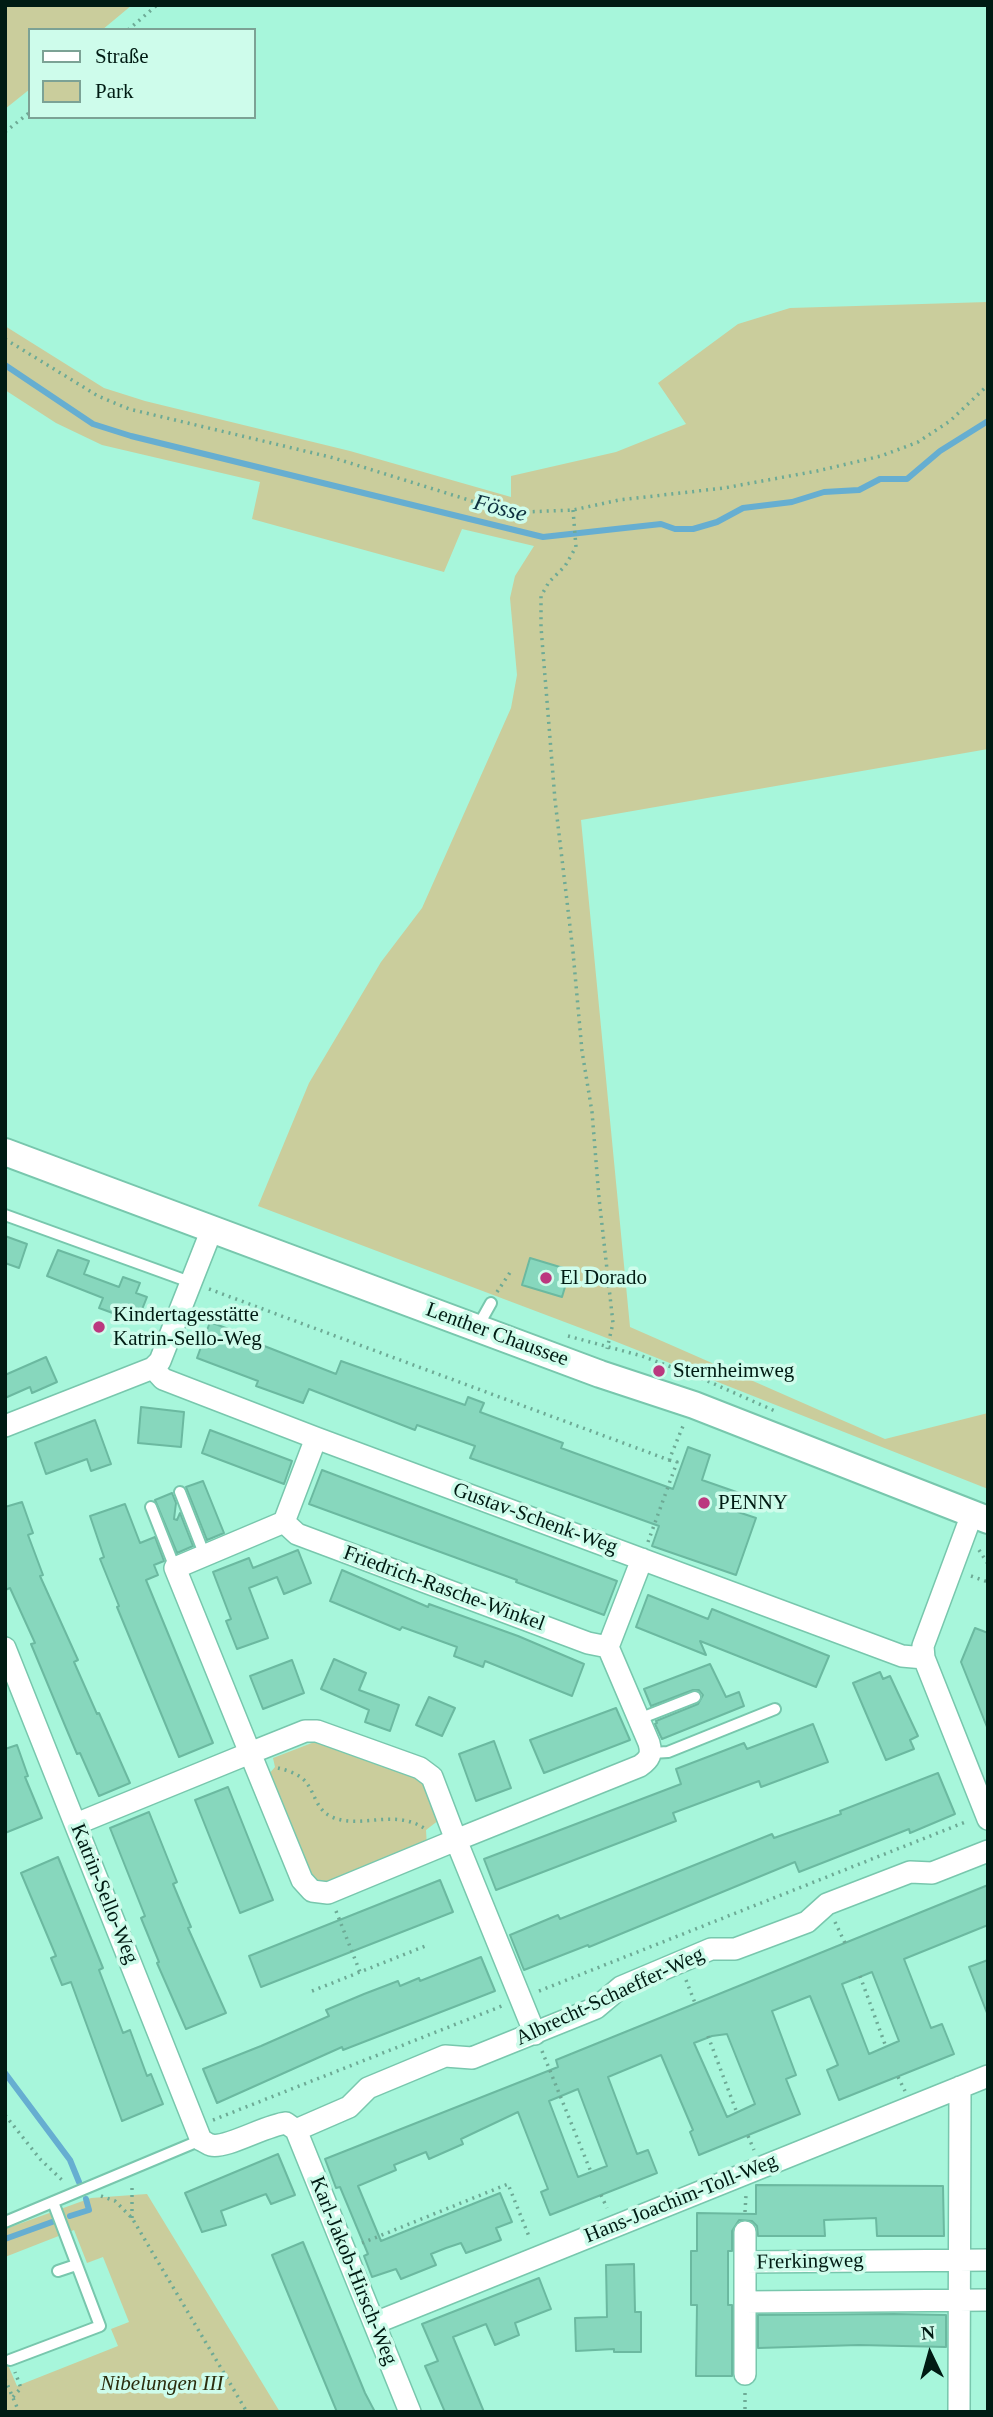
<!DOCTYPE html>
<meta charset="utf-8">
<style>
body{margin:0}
#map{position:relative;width:993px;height:2417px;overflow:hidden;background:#a7f6db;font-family:Georgia,serif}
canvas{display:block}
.frame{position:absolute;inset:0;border:7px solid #001b13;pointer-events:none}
.legend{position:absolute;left:28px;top:28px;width:228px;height:91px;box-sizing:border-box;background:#cefceb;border:2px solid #7ca295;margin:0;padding:9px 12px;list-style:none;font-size:21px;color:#001b13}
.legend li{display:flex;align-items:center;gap:14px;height:35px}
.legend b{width:35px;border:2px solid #7ca295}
.north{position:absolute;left:895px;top:2319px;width:70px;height:70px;-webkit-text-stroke:5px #cefceb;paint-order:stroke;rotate:355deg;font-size:19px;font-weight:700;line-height:28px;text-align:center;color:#001b13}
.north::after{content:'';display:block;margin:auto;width:24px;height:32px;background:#001b13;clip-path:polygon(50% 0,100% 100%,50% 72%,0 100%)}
</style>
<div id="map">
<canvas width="993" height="2417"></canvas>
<div class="frame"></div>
<ul class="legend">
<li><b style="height:9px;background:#fff"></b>Straße</li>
<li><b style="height:19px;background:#cacd9c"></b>Park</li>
</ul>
<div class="north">N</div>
</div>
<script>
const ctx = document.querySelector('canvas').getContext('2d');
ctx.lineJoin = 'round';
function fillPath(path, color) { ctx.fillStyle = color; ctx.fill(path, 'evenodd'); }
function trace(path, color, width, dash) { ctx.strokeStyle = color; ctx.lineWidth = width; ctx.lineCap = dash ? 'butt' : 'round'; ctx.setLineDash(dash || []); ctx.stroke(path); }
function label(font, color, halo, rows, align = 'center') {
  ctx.font = font + ' Georgia,serif'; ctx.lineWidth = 7; ctx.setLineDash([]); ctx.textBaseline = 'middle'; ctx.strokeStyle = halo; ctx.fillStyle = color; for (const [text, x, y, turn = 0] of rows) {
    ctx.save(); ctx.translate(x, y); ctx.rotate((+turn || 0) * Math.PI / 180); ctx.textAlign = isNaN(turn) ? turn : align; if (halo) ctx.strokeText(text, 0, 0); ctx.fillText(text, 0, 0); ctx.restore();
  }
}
const green = new Path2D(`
 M5 5H132L102 30H30V89L5 109Z
 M988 302V749L581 820 630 1327 885 1439 988 1413V1489L599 1335 258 1206 309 1083 381 962 422 908 511 708 517 675 510 598 515 576 534 546 462 529 444 572 252 519 260 482 102 445 56 423 5 390V326L104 388 145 401 350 451 511 497V476L616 452 686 424 658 383 738 324 790 308Z
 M317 1741 424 1781 439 1820 426 1830 427 1847 330 1886 315 1883 269 1774 275 1767 273 1758Z
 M147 2194 280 2412H5V2358L17 2386 118 2346 111 2329 129 2322 103 2257 87 2263 74 2230 5 2257V2229L91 2198Z`);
const stream = new Path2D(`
 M5 365 93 424 131 436 543 537 661 524 675 529H693L717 522 743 508 792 502 824 492 859 490 880 479H907L940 451 988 421
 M5 2073 70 2160 79 2182
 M70 2216 89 2210 86 2199
 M5 2239 52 2222`);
const building = new Path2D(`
 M5 1236 27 1244 19 1268 5 1263Z
 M58 1250 89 1261 84 1274 119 1287 123 1277 140 1283 136 1293 147 1297 137 1322 99 1308 103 1298 47 1276Z
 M530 1258 570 1270 562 1297 522 1285Z
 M210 1322 255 1339 254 1342 336 1374 341 1361 465 1405 468 1397 484 1403 480 1412 563 1443 561 1448 673 1489 688 1447 710 1455 702 1480 745 1495 738 1512 756 1518 736 1575 652 1546 659 1526 470 1458 475 1446 417 1425 415 1430 309 1389 303 1403 256 1386 258 1381 197 1358Z
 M46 1357 57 1382 32 1393 30 1387 5 1398V1375Z
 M141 1407 184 1412 181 1447 138 1443Z
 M95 1420 111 1464 91 1471 87 1459 46 1474 35 1443Z
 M210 1430 292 1461 284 1484 202 1453Z
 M322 1470 617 1581 604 1615 516 1582 517 1580 309 1504Z
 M203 1481 224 1533 207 1540 186 1487Z
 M172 1493 176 1503 174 1519 177 1520 180 1513 193 1546 177 1553 155 1500Z
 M22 1502 33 1533 28 1535 43 1575 40 1576 78 1660 74 1662 97 1714 99 1713 130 1783 99 1796 80 1753 77 1754 66 1728 31 1644 35 1643 10 1588 5 1590V1507Z
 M125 1504 140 1543 155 1537 164 1561 154 1565 158 1575 146 1580 213 1743 179 1757 117 1607 119 1606 100 1559 104 1557 90 1516Z
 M298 1550 311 1583 284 1594 277 1577 249 1588 268 1638 237 1649 226 1621 231 1619 213 1572 249 1558 253 1568Z
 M342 1570 428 1607 429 1604 518 1636 584 1664 572 1696 485 1661 483 1667 454 1656 457 1647 402 1627 400 1630 330 1601Z
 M648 1595 708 1619 712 1609 829 1656 816 1687 700 1641 706 1655 636 1627Z
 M975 1628 988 1633 987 1727 961 1662Z
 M334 1659 366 1673 359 1690 399 1705 390 1731 365 1722 369 1710 321 1689Z
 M292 1660 304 1693 263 1709 250 1676Z
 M710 1664 726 1697 739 1692 744 1706 662 1739 655 1724 657 1723 656 1721 698 1704 703 1695 699 1690H693L651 1706 644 1689Z
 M880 1672 883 1679 890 1676 918 1736 910 1740 914 1749 886 1760 853 1683Z
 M429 1697 455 1708 442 1736 416 1725Z
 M616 1708 630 1740 544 1773 530 1740Z
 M813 1724 828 1762 761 1787 759 1781 724 1794 673 1813 676 1821 496 1890 484 1859 681 1784 676 1769 744 1743 747 1749Z
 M494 1741 511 1788 476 1801 459 1754Z
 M17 1745 28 1776 25 1777 42 1818 5 1833V1749Z
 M938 1773 955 1814 910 1833 909 1829 799 1872 795 1862 589 1947 588 1945 524 1970 510 1935 558 1915 560 1919 772 1834 774 1838 841 1814 840 1811Z
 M228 1787 273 1900 240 1913 195 1800Z
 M149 1812 177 1882 173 1884 191 1927 188 1928 226 2013 186 2029 157 1963 159 1962 141 1918 145 1916 110 1828Z
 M58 1857 103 1968 99 1970 123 2033 130 2030 147 2076 151 2074 163 2104 122 2121 71 1982 62 1985 51 1958 56 1956 21 1873Z
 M440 1880 453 1912 261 1987 249 1956Z
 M988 1885V1925L904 1959 931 2028 942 2024 954 2054 839 2100 827 2070 838 2065 810 1996 772 2011 796 2075 786 2079 800 2114 699 2155 690 2132 693 2130 661 2055 608 2077 637 2154 648 2150 657 2173 550 2215 541 2192 548 2189 518 2112 461 2139 463 2144 429 2159 426 2152 394 2165 396 2170 358 2186 381 2241 500 2193 512 2222 496 2228 501 2240 466 2253 461 2243 446 2248 431 2254 436 2265 401 2279 396 2269 372 2277 364 2256 368 2254 340 2187 336 2188 325 2159 558 2067 556 2060ZM872 1972 899 2041 869 2054 842 1984ZM727 2034 755 2104 727 2117 694 2043 712 2036ZM578 2089 607 2166 578 2177 549 2101Z
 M481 1957 495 1991 343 2050 342 2047 217 2103 203 2069 261 2046 329 2016 326 2010 364 1994 398 1981 400 1986 419 1978 420 1981Z
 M988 1960V2013H987L969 1967Z
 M278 2154 295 2195 271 2204 266 2194 221 2211 226 2225 202 2232 185 2193Z
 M756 2185 943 2186 944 2236H877L876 2218 824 2220 825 2236H758L757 2226 752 2221 739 2220 732 2231V2251H728V2305H732V2376H696L697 2305H691V2251H697V2213L756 2214Z
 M303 2242 365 2393 375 2412H337L272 2255Z
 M634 2264 635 2312H641V2352H614V2349L576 2351 575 2318 607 2317 606 2265Z
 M539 2278 551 2309 515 2323 519 2335 495 2345 486 2324 453 2337 484 2412H445L425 2366 438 2361 422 2324Z
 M894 2314 946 2315V2347L859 2345 758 2348V2315Z`);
const path = new Path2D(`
 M128 30 157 5
 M5 132 30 112
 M5 339 98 396 129 409 334 458 488 506 525 512 573 510 619 500 724 488 817 471 881 456 918 442 950 421 988 385
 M573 510 576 547 565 566 549 582 541 596V627L555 800 573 952 582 1051 592 1112 599 1198 613 1323 607 1349
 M209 1289 669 1460 683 1426
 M497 1292 511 1271
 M568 1336 642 1356 703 1379 775 1411
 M648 1542 677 1462 669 1460
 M979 1550 988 1564
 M971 1576 988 1582
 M278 1768C286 1770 296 1773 303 1779 315 1790 315 1810 332 1817 362 1830 394 1807 427 1830
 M336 1911 360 1972
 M835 1922 845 1943
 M860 1976 886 2047
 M686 1980 695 2003
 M312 1991 428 1945
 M539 1991 968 1821
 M708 2036 737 2113
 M542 2051 591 2172
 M898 2077 905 2091
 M5 2115 40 2159 63 2181
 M213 2120 502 2006
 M748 2136 754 2150
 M601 2195 607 2208
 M101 2196 115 2201 132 2218 247 2412
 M745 2212 746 2195
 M132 2218V2185
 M362 2243 508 2184 530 2239
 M5 2379 19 2412
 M745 2393V2412
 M13 2397 21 2388 15 2372`);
const service = new Path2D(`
 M5 1215 190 1282
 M477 1328 491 1303
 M180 1492 205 1556
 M151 1507 175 1568
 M639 1719 695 1697
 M652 1753 668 1752 775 1709
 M5 2222 201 2140
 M58 2271 76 2265
 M10 2360 100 2326 53 2202`);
const minor = new Path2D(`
 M153 1368 163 1379 316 1438 902 1656 924 1658
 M5 1426 153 1368 160 1361 212 1229
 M972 1514 923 1646 924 1658 988 1819
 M284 1522 297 1534 588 1643 608 1647
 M5 1648 201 2140C204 2141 207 2144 211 2145 226 2149 266 2125 286 2123L296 2130 410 2412
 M76 1824 250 1753 302 1880 312 1891 328 1893 456 1840 432 1777 420 1768 317 1731H305L250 1753 175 1568 284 1522 316 1438
 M535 2034 456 1840 640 1766C650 1759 652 1754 649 1743L608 1647 642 1559
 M296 2130 349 2107 368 2088 445 2056 472 2058 596 2008 621 1987 711 1949H735L807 1922 827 1904 910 1872 932 1873 988 1851
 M745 2232V2262
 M988 2260 745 2262V2302L988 2300
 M375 2323 988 2076
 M745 2374V2302
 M959 2412 960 2087`);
const tertiary = new Path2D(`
 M5 1152 600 1374 694 1405 988 1520`);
const markers = [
 [546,1278,7,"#bb387f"],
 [99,1327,7,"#bb387f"],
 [659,1371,7,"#bb387f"],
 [704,1503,7,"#bb387f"]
];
const poiNames = [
 ["El Dorado",560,1278],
 ["Kindertagesstätte",113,1315],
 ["Katrin-Sello-Weg",113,1339],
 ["Sternheimweg",673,1371],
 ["PENNY",718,1503]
];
const streetNames = [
 ["Lenther Chaussee",497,1335,20],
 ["Gustav-Schenk-Weg",535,1519,20],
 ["Friedrich-Rasche-Winkel",444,1589,20],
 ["Katrin-Sello-Weg",104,1894,68],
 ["Albrecht-Schaeffer-Weg",610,1997,-25],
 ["Hans-Joachim-Toll-Weg",681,2199,-22],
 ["Frerkingweg",810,2262,-1],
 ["Karl-Jakob-Hirsch-Weg",353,2271,68]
];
const parkNames = [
 ["Nibelungen III",162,2384]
];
const waterNames = [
 ["Fösse",500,509,14]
];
fillPath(green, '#cacd9c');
trace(stream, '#66aed1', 6);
fillPath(building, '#87d7bd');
trace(building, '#6bb9a0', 2);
trace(service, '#78c7ad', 14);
trace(minor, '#78c7ad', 24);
trace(tertiary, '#78c7ad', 30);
trace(path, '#6daa95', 3.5, [2, 5]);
trace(service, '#fff', 10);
trace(minor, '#fff', 21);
trace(tertiary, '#fff', 26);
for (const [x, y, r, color] of markers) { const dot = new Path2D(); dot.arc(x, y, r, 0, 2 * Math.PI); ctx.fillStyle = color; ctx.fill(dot); trace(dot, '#cefceb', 2.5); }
label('21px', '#001b13', '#cefceb', poiNames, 'left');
label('21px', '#001b13', '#cefceb', streetNames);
label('italic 21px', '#2b2d0e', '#cefceb', parkNames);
label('italic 23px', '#0d2f3e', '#cefceb', waterNames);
</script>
